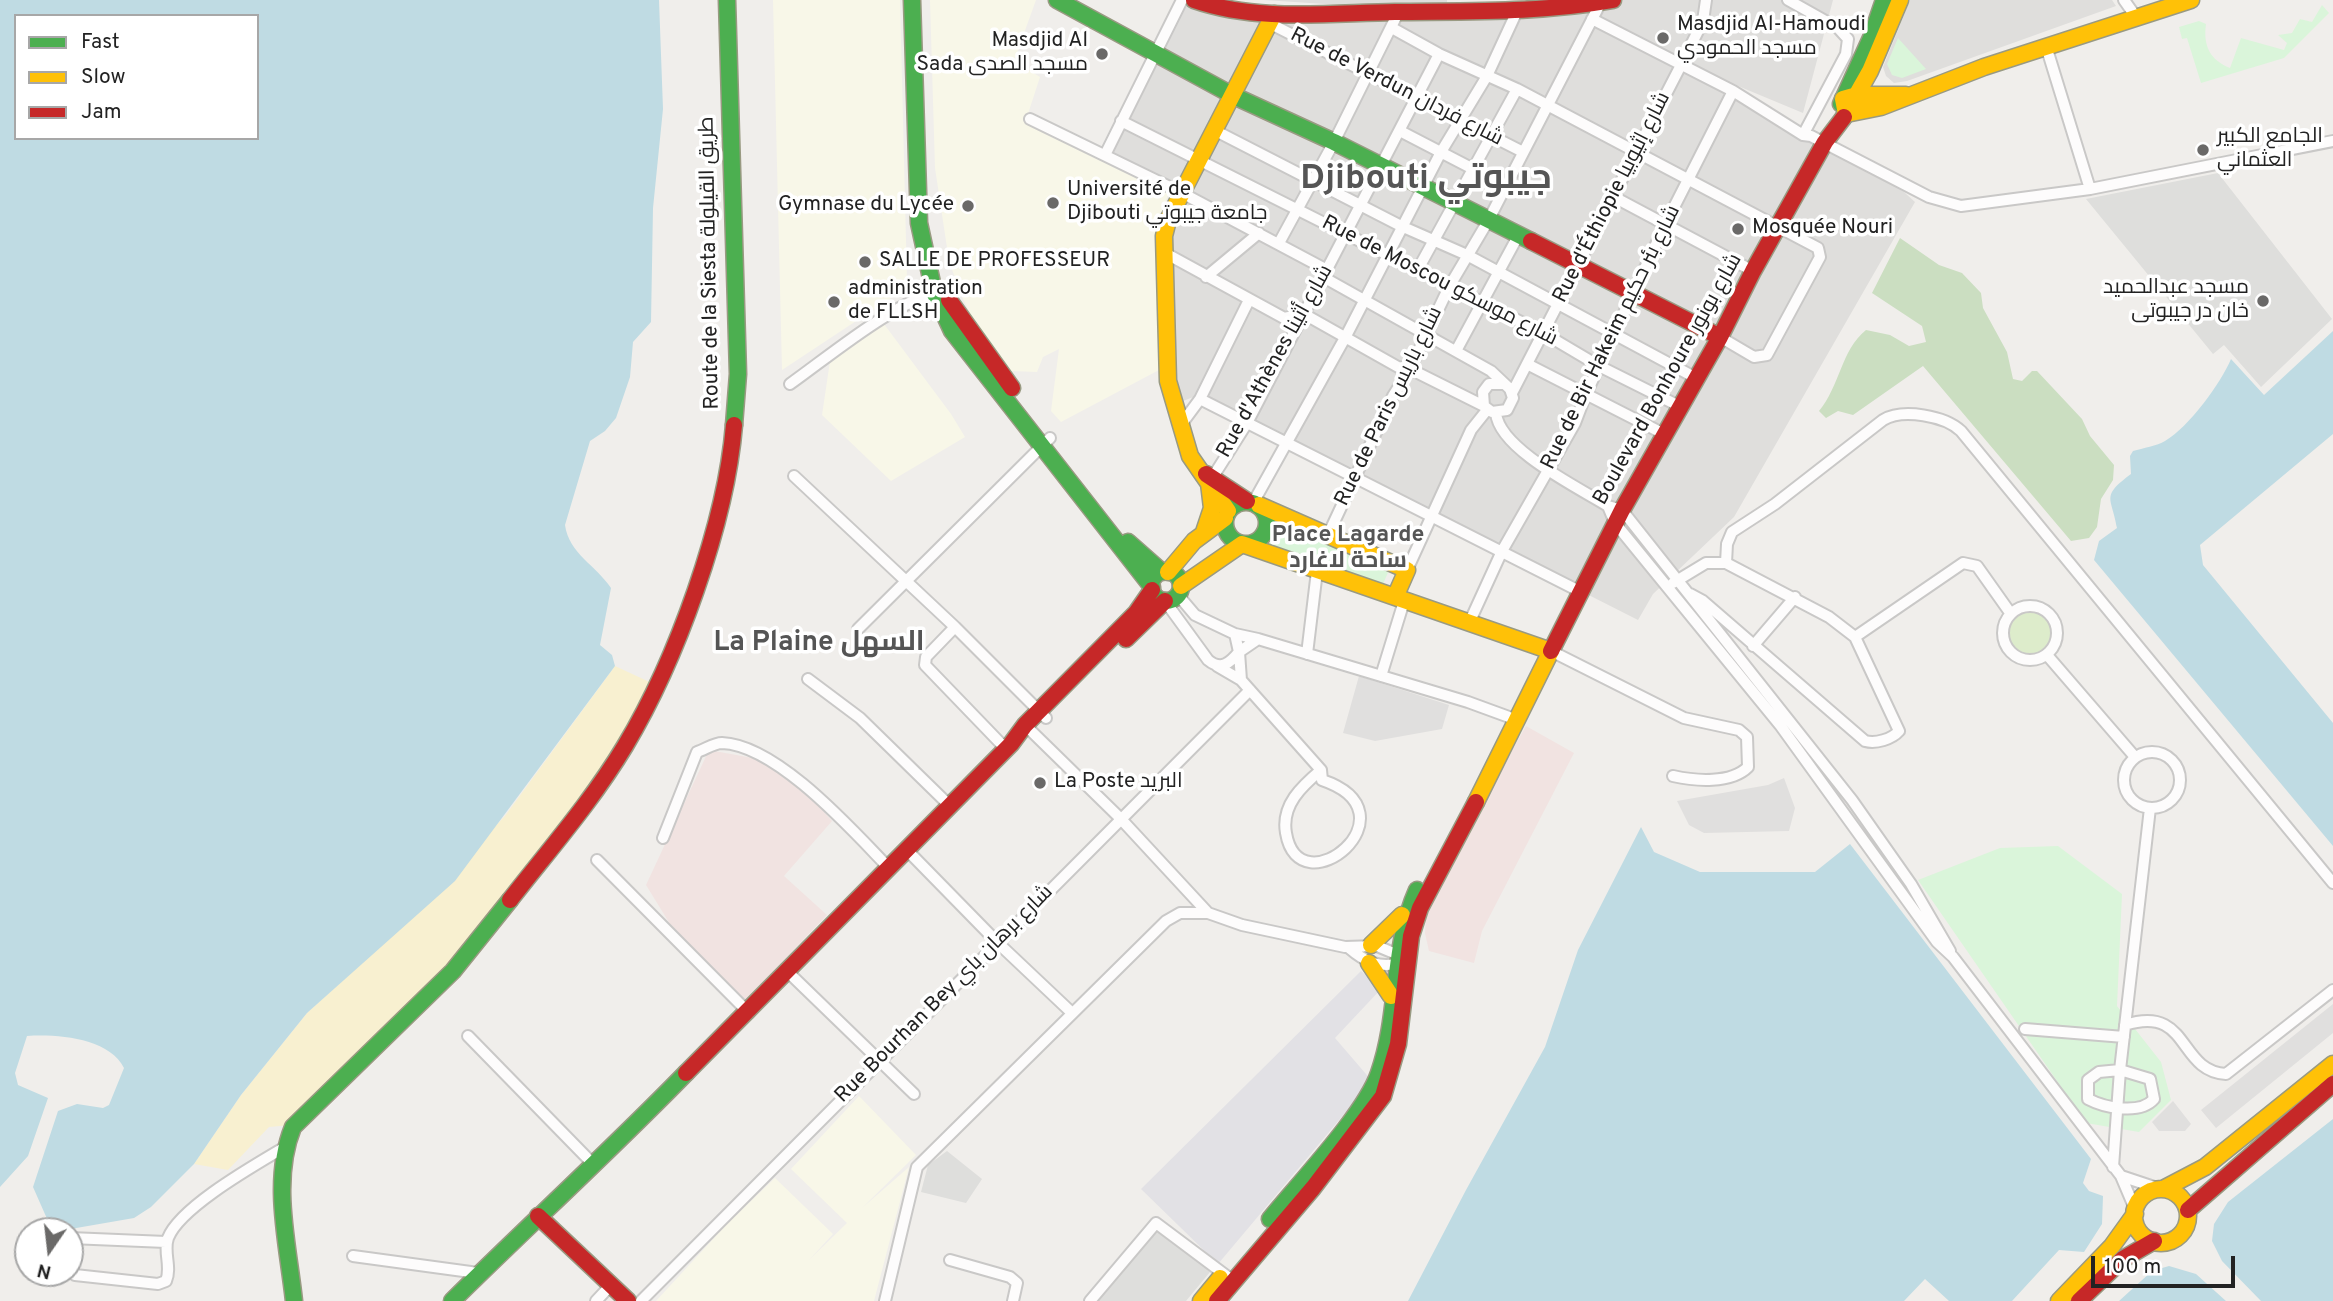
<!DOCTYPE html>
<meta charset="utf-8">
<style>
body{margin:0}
#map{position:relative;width:2333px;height:1301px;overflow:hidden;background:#f0eeeb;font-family:Overpass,sans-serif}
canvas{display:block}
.legend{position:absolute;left:14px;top:14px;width:245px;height:126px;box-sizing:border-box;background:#fff;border:2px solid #a7a7a7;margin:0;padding:9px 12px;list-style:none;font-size:21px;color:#222}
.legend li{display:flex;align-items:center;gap:14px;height:35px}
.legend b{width:35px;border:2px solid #a7a7a7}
.north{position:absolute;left:14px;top:1217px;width:70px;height:70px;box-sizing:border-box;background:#fff;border:2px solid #a7a7a7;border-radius:50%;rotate:194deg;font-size:19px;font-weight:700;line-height:28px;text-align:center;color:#222}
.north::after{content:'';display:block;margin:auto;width:24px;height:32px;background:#6a6968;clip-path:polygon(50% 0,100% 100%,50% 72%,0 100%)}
.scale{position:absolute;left:2091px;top:1256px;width:144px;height:32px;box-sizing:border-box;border:4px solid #222;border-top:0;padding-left:9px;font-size:21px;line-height:24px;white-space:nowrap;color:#222;-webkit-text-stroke:5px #fff;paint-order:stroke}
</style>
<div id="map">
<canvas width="2333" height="1301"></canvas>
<ul class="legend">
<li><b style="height:9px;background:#4caf50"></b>Fast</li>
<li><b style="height:9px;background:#ffc107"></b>Slow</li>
<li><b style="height:9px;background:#c62828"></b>Jam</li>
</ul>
<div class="north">N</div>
<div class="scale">100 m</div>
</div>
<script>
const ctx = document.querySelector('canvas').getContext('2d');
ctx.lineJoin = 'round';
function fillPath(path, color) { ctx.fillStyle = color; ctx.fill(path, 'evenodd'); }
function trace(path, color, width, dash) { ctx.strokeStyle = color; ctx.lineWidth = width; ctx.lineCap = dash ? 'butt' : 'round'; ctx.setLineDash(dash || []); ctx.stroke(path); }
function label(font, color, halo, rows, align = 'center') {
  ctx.font = font + ' Overpass,Cairo,sans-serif'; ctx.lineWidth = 7; ctx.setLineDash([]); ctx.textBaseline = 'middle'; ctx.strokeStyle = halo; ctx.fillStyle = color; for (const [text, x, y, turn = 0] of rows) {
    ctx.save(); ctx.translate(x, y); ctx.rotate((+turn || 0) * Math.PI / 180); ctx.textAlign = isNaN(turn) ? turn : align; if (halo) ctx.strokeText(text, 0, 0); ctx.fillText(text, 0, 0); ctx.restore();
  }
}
const residential = new Path2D(`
 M1179 0 1198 5 1432 11 1264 0H1447V11L1558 10 1534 0H1833L1803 113 1589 24 1710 81 1861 165 1904 192 1915 202 1734 517 1653 594 1638 620 1196 396 1175 404 1165 253 1182 193 1103 152Z
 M1910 0H2112L2116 6 1907 81 1894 83 1886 76 1883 67Z`);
const commercial = new Path2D(`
 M1526 726 1574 753 1482 931 1474 963 1429 951 1425 933 1427 900Z
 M709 750 758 759 806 792 832 821 784 876 827 915 744 1002 670 924 646 885Z`);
const education = new Path2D(`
 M773 0H900L907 281 900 292 782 370Z
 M930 0H1036L1014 61 1040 77 1025 123 1169 192 1156 228 1159 370 1061 422 1051 411 1059 349 1043 357 1037 372 1011 371 976 325 962 297 949 261 935 168Z
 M884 324 951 414 965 437 891 481 822 415 830 361Z
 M859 1096 916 1155 862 1208 909 1167 874 1301H656L727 1224 775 1178 833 1234 809 1260 847 1223 791 1169Z`);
const religious = new Path2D(`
 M2218 173 2332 319 2261 387 2224 345 2213 354 2086 199Z
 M947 1151 982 1179 966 1203 921 1192 928 1165Z
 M1152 1228H1164L1210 1272 1186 1301H1094Z`);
const grass = new Path2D(`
 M2009 633a21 21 0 1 1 42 0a21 21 0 1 1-42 0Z`);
const forest = new Path2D(`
 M1900 238 1939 265 1962 273 1981 293 1983 308 2007 352 2013 379 2022 381 2032 371H2037L2082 419 2090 436 2114 465 2113 480 2101 499 2097 527 2089 538 2071 541 1923 366 1853 415 1838 411 1826 418 1819 411C1840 386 1841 350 1866 330L1890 335 1909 346 1926 342 1922 326 1872 293Z`);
const sand = new Path2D(`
 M615 666 656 685 623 744 463 959 292 1125 269 1127 228 1170 194 1164 241 1095 307 1013 368 957 505 816Z`);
const park = new Path2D(`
 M2322 5 2329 13 2284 58 2201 83 2187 38 2182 39 2179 27 2199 21 2206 24C2203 46 2210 60 2230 68L2241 38 2284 50 2287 43 2278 35 2292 33 2300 19 2312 22Z
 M1898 38 1926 69 1902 78 1892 75 1887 64Z
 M1275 519 1390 568 1383 584 1265 547 1274 534Z
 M2058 846 2122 894 2117 1006 2161 1062 2171 1100 2139 1132 2086 1123 1918 880 2000 848Z`);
const parking = new Path2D(`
 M1359 676 1449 705 1442 729 1375 741 1343 733Z
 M1784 778 1795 808 1789 831 1704 833 1689 825 1677 801 1768 785Z
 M2333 1004V1033L2216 1128 2201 1110Z
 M2173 1101 2191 1124 2185 1131H2159L2152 1122Z`);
const plaza = new Path2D(`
 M1361 971 1381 989 1335 1038 1372 1081 1218 1264 1141 1189Z`);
const water = new Path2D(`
 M0 0H659L663 109 653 208 651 322 633 342 630 377 616 418 605 431 590 441 565 525C569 554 596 565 611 588L600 645 612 655 615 666 455 881 307 1013 241 1095 194 1164 151 1207 134 1218 59 1231 48 1221 33 1187 58 1111 77 1104 103 1108 109 1105 124 1068C109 1038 58 1034 27 1036L15 1073 18 1085 48 1098 28 1156 0 1187ZM16 16H257V138H16Z
 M2333 331V434L2200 545 2203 565 2333 723V846L2094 560 2099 541 2117 528C2112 497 2100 497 2131 474L2130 456 2133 451C2143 448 2157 446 2165 441 2189 427 2221 383 2231 359L2264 395Z
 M1641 827 1654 852 1700 872H1815L1850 844 2091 1159 2083 1183 2089 1191 2103 1196 2102 1224 2084 1252 2059 1250 2012 1301H1949L1925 1279 1904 1301H1408L1466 1190 1545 1047 1578 950Z
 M2333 1119V1301H2261L2222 1261 2212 1241 2214 1224 2228 1202Z
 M2169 1266 2196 1274 2226 1301H2119L2152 1271Z`);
const street = new Path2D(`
 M1788 0 1838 28 1848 39 1846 54 1803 135
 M2124 0 2136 17
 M1592 19 1733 91 1803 135 1811 136 1929 197 1961 206 2090 189 2333 141
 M1269 23 1523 152
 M1392 28 1439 54 1517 89 1818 248 1820 257 1767 355 1754 357 1720 337
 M2046 46 2090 189
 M1030 119 1182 193 1327 270
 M1121 121 1545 334 1599 366 1681 407
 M1216 131 1401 226 1467 255 1696 378
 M1400 131 1506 186
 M1105 155 1182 0
 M1612 196 1753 271
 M1279 243 1334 142 1399 11
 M1165 253 1284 318 1304 314 1398 367 1410 369 1484 406
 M1417 271 1517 89
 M1206 277 1259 233
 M1323 277 1491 371 1510 389 1513 398 1507 410 1492 412 1484 406 1483 392 1489 384H1503
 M1456 351 1518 236
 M1529 365 1666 435
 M790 384C831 355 897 299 945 290
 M1512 393 1681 65 1703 21 1706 0
 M1200 399 1581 592
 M1496 413C1499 449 1579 488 1608 506L1622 510 1852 800 1911 884 1950 951
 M1180 426 1200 399 1249 300
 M794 476 955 627 1046 718
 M1209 483 1247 423 1439 54
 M1253 503 1346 336 1441 152 1487 76 1518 9
 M1608 506 1615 523 1780 725 1937 942 1953 957 2121 1176 2135 1209
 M1328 535 1393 396 1410 369 1449 287 1488 221 1600 4
 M1726 563 1727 544 1732 532 1775 504 1883 420C1903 408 1945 416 1961 431L2333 883
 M1407 570 1471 430 1487 410
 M1673 583 1706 563H1726L1829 617 1855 637 1899 731C1892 739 1876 744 1865 741L1703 601 1690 594
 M1165 601 1208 660C1221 671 1230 663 1239 652L1235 634 1195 615 1178 595
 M2003 633a27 27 0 1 1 54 0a27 27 0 1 1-54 0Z
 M1470 621 1502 551 1575 423 1586 394 1666 223 1733 91
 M955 627 926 657 925 665 1006 749
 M858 629 1050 438
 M1855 637 1963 563 1977 566 2011 614
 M1258 639 1468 702 1509 717 1517 724
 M1753 646 1795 597
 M1551 651 1684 718 1739 730 1747 737 1748 767C1731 784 1695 781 1673 776
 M1307 654 1317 571
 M2047 655 2135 757
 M1217 666 1241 680 1239 652 1258 639 1235 634
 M1381 676 1405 598
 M808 679 860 718 949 805
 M1241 680 1321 770 1322 780C1420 813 1299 911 1286 833 1281 805 1302 786 1321 770
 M1025 725 1120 818 1208 913
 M2124 780a28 28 0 1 1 56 0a28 28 0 1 1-56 0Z
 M663 838 697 752C704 750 714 743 722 743 777 745 852 830 888 867
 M906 849 998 943 1071 1012
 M597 860 749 1013
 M1349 948C1364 961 1379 969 1400 963
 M788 972 914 1094
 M2125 1025C2190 1004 2177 1071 2226 1074L2333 990
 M2025 1029 2124 1037
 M468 1036 595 1166
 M2120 1070 2150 1079 2154 1099C2140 1115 2105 1108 2088 1099V1080L2099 1072Z
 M2113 1167 2120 1070 2150 808
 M2121 1176 2160 1189
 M70 1238 166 1242
 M353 1256 478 1273
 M950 1260 1010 1277 1017 1283 1013 1301
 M75 1275 158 1284 166 1281C172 1267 163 1252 168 1238 180 1207 255 1165 285 1147
 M596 1301 611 1285
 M641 1301 1250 690
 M885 1301 917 1167 1166 921 1180 913H1208L1242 925 1345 947 1377 946 1401 956
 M1090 1301 1156 1223 1228 1277`);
const fast = new Path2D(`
 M727 0 738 374 734 425
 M912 0 919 223 934 292 952 331 1152 587
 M1057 0 1234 96 1334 142 1531 241
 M1841 104 1871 38 1884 0
 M1225 523a21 21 0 1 1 42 0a21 21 0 1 1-42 0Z
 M1128 542 1162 572
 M1151 586a15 15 0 1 1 30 0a15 15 0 1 1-30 0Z
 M1270 1219C1299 1183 1365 1114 1379 1073 1400 1013 1391 949 1417 890
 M294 1301C288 1244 271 1181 293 1127L453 971 510 900
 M452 1301C530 1224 610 1151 686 1073`);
const slow = new Path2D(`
 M1906 95H1857L1843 99 1846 114 1881 107 1984 67 2191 0
 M1844 117 1870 71 1900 0
 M1259 505 1407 570 1396 595
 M1228 511 1190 456 1168 381 1164 236 1168 220 1274 14
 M1204 532 1212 508 1209 483
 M1168 572 1194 541 1225 518
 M1181 586 1242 544 1551 651 1476 802
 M1371 945 1402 915
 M1369 963 1391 996
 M2163 1189 2205 1167 2333 1064
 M2134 1216a27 27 0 1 1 54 0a27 27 0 1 1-54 0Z
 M1201 1301 1220 1278
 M2059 1301 2112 1246 2135 1214`);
const jam = new Path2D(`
 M1194 0C1257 22 1328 13 1395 12 1468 11 1541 13 1613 0
 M1531 241 1720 337
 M949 300 1012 388
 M1206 474 1247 501
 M1126 639 1165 601
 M1551 651 1622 510 1720 337 1753 271 1825 142 1844 117
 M510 900C549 850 592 801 625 746 676 661 726 524 734 425
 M686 1073 1011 744 1025 725 1136 613 1152 590
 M2188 1210 2333 1084
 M538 1216 628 1301
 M1217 1301 1313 1188 1383 1096 1398 1044 1411 936 1420 908 1476 802
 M2079 1301 2123 1259 2154 1241`);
const markers = [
 [1663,38,7,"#6a6968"],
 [1102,54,7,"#6a6968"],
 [2203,150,7,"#6a6968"],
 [1053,203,7,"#6a6968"],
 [968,206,7,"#6a6968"],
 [1738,229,7,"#6a6968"],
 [865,262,7,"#6a6968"],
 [2263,301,7,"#6a6968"],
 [834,302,7,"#6a6968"],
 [1040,783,7,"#6a6968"]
];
const poiNames = [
 ["Masdjid Al-Hamoudi",1677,26],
 ["مسجد الحمودي",1677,50],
 ["Masdjid Al",1088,42,"right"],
 ["Sada مسجد الصدى",1088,66,"right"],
 ["الجامع الكبير",2217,138],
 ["العثماني",2217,162],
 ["Université de",1067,191],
 ["Djibouti جامعة جيبوتي",1067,215],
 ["Gymnase du Lycée",954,206,"right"],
 ["Mosquée Nouri",1752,229],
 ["SALLE DE PROFESSEUR",879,262],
 ["مسجد عبدالحمید",2249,289,"right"],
 ["خان در جیبوتی",2249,313,"right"],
 ["administration",848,290],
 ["de FLLSH",848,314],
 ["La Poste البريد",1054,783]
];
const streetNames = [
 ["Rue de Verdun شارع فردان",1396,88,27],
 ["Rue d'Éthiopie شارع إثيوبيا",1613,198,-63],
 ["Route de la Siesta طريق القيلولة",711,263,-91],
 ["Rue de Moscou شارع موسكو",1439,282,27],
 ["Rue de Bir Hakeim شارع بئر حكيم",1612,338,-64],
 ["Rue d'Athènes شارع أثينا",1276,362,-61],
 ["Boulevard Bonhoure شارع بونور",1669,380,-61],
 ["Rue de Paris شارع باريس",1390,407,-64],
 ["Rue Bourhan Bey شارع برهان باي",945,995,-45]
];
const neighbourhoodNames = [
 ["Place Lagarde",1348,536],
 ["ساحة لاغارد",1348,562]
];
const districtNames = [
 ["La Plaine السهل",819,644]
];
const townNames = [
 ["Djibouti جيبوتي",1426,181]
];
fillPath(residential, '#dfdedc');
fillPath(commercial, '#f1e3e1');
fillPath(education, '#f8f7e8');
fillPath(religious, '#dededc');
fillPath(grass, '#ddeccb');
fillPath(forest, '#cbdec1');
fillPath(sand, '#f8f0d0');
fillPath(park, '#daf5da');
fillPath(parking, '#e0dfde');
fillPath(plaza, '#e2e1e5');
fillPath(water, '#bfdbe3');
trace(street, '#c9c8c7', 14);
trace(fast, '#999a82', 19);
trace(slow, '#999a82', 19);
trace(jam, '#999a82', 19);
trace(street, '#fdfcfc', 10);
trace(fast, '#4caf50', 16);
trace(slow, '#ffc107', 16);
trace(jam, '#c62828', 16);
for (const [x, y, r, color] of markers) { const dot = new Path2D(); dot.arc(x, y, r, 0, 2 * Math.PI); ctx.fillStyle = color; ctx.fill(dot); trace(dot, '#fff', 2.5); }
label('21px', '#222', '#fff', poiNames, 'left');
label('21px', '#222', '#fff', streetNames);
label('bold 23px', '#555', '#fff', neighbourhoodNames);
label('bold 28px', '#555', '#fff', districtNames);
label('bold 35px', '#555', '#fff', townNames);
</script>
